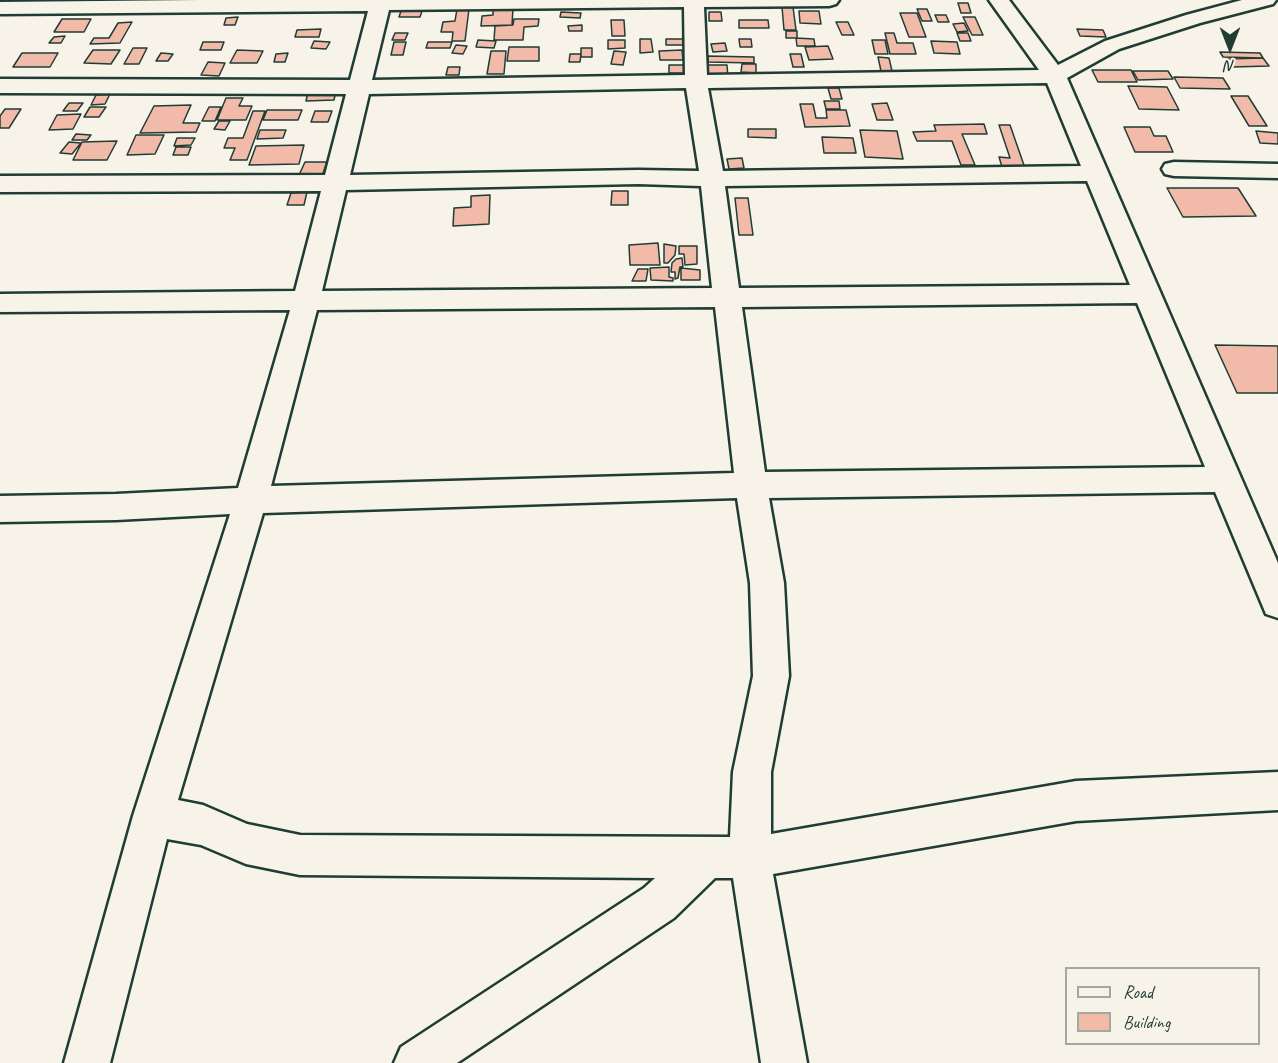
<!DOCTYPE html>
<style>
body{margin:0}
#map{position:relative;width:1278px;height:1063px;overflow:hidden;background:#f7f3e8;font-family:Caveat,sans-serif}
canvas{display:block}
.legend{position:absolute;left:1065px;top:967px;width:195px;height:78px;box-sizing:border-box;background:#f7f3e8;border:2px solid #a1aaa0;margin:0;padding:8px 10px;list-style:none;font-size:18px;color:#1f3d34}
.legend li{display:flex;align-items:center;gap:12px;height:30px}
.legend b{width:30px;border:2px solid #a1aaa0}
.north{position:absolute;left:1200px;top:18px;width:60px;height:60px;-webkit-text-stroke:4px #f7f3e8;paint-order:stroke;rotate:180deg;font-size:16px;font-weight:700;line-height:24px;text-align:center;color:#1f3d34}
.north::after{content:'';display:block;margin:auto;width:21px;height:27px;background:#1f3d34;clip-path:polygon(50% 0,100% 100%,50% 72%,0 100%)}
</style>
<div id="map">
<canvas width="1278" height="1063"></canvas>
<ul class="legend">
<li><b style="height:8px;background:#f7f3e8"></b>Road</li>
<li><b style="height:16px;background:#f2baa8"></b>Building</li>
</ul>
<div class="north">N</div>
</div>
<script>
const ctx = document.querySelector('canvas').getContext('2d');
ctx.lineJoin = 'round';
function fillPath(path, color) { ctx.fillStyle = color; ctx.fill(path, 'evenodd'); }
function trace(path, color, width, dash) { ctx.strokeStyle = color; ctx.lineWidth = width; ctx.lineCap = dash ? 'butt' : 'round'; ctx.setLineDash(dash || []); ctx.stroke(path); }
const building = new Path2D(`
 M958 3H968L971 13H961Z
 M782 7H793L796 30H784Z
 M513 8 512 25 481 26 482 16 493 15V9Z
 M457 9H469L465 41H452L453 32H441L443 22 455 21Z
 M917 9H927L932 21H922Z
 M401 11H422L420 17H399Z
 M799 11H819L821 24 800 23Z
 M561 12 581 13 580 18 560 17Z
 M709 12H721L722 21H709Z
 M900 13H917L926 37H909Z
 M935 15H946L949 22H938Z
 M238 17 235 25H224L226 18Z
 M963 17H975L983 35H972Z
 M62 19H91L84 32H54Z
 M514 19H539L538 26 524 27 523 40H494L495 26 513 25Z
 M611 20H624L625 36H612Z
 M739 20H768L769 28H739Z
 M132 22 120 43 90 44 94 38H109L118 23Z
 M836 22H848L854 35H842Z
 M964 23 968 31 957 32 953 24Z
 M582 25V31H569L568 26Z
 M321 29 319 37H295L297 30Z
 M1077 29 1103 30 1106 37 1080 36Z
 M786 31H797V38H786Z
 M395 33H408L405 40H392Z
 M885 33H894L897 43H913L916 54H890Z
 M957 33H968L971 41H960Z
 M65 36 61 43H49L54 37Z
 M796 38 814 39 815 46H797Z
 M640 39H651L653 52 640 53Z
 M666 39H683V45H666Z
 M739 39H751L752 47H740Z
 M478 40 496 41 494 48 476 47Z
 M608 40H625V48L608 49Z
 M872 40H885L888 54H875Z
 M314 41 330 42 326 49 311 48Z
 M931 41 957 42 960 54 934 53Z
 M203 42H224L221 50H200Z
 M394 42H406L403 55H391Z
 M428 42H452L450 48H426Z
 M725 43 727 51 713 52 711 44Z
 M456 45 467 46 463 54 452 53Z
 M828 46 833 59 809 60 805 47Z
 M509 47H539V61H507Z
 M133 48H147L139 64H124Z
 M581 48H592V57H581Z
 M93 50H120L111 64 84 63Z
 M237 50 263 51 257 63H230Z
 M682 50 683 60H660L659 51Z
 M491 51H506L504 74H487Z
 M614 51 626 52 623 65 611 64Z
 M1220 52 1260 53 1263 58 1223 57Z
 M22 53H58L50 67H13Z
 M161 53 173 54 168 61H156Z
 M288 53 285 62H274L276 54Z
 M570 54H581L580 62H569Z
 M790 54H801L804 67H793Z
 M708 56 754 57V63L708 62Z
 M878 57 889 58 892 71H881Z
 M1263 58 1269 66 1232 67 1227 59Z
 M208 62 225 63 219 76 201 75Z
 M742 64H756V73L741 72Z
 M669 65H685L684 73H669Z
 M707 65H727L728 78 707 77Z
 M448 67H460L459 75H446Z
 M1092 70H1131L1137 82H1098Z
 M1133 71H1168L1173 79 1138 80Z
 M1174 77 1223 78 1230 89 1180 88Z
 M1128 86 1167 87 1179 110 1139 109Z
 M828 88H839L842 99H831Z
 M336 91 334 100 306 101 308 92Z
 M110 94 105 104 91 105 96 95Z
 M1231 96H1248L1267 126H1249Z
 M226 98H243L239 106H252L246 120H217Z
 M824 101H839L840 109H826Z
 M69 103H83L77 111H63Z
 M887 103 893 120H877L872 104Z
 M800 104H813L816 118H827L826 110H846L850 126 805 127Z
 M191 105 183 123H200L196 132 140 133 154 106Z
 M90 107H106L99 117H84Z
 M209 107H221L215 121H202Z
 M5 109H21L9 128H0V116Z
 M267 110H302L298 120H263Z
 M253 111H265L247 160H230L235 148H224L228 138H243Z
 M315 111H332L328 122H311Z
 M81 114 73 129 49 130 57 115Z
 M219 121H230L225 130 214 129Z
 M984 124 987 134H962L975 165H961L952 141H917L913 132 936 131 934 125Z
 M999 125H1010L1026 171 1003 170 999 157 1010 158Z
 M1124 127H1150L1154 136H1166L1173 152H1135Z
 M748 129H776V138L748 137Z
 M260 130H286L283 138 257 139Z
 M860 130 897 131 903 159 865 157Z
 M1256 131 1278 133V144L1260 143Z
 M76 134 91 135 87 140H72Z
 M136 135H164L155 154 127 155Z
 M822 137 853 138 856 153H824Z
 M177 138H195L191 145 174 146Z
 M117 141 107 160H73L82 142Z
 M69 142 81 143 72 154 60 153Z
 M304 145 299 164 249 165 256 146Z
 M176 147H191L188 155H173Z
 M742 158 744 168 729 169 727 159Z
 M305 162H327L322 176 299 175Z
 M1167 188H1238L1256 216 1183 217Z
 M612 191H628V205H611Z
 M307 192 304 205H287L291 193Z
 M490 195 489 224 453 226 454 208 471 207V196Z
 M735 198H748L753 235H739Z
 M658 243 660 265H630L629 245Z
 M664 244 676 246 675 255 668 263H664Z
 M679 246H697V264L685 265 684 254H679Z
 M682 258 683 267H680L678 278 675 279V272H671L672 263 676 259Z
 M669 267V277L673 278V281L651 280 650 268Z
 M681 268 700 270V280H681Z
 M638 269H648L646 281H632Z
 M1215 345 1278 346V393H1237Z`);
const street = new Path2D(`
 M199 0H839L836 4 829 6 704 7 707 75 1039 70 989 0H1009L1058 65 1105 41 1186 15 1242 0H1276L1273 4 1200 23 1119 49 1067 78 1278 563V618L1266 614 1215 492 769 498 784 583 789 676 771 772V834L1076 781 1278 772V810L1076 821 773 874 807 1063H761L733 878H715L674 918 457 1063H394L401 1047 644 888 655 878 300 875 246 864 201 845 167 839 110 1063H64L133 816 230 514 116 520 0 522V496L116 494 238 488 290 310 0 312V294L295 291 321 191 0 192V176L325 175 346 94 0 93V79L350 80 368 11 0 14V2ZM684 7 685 75 372 80 389 10ZM1047 83 1081 166 723 171 708 88ZM686 88 699 171 638 170 350 175 369 94ZM1087 181 1130 285 739 288 725 186ZM638 184 701 186 712 288 322 291 346 190ZM1137 303 1205 467 765 472 742 307ZM715 307 734 473 271 486 317 310ZM737 498 750 583 753 676 733 772 730 837 300 835 247 824 203 805 178 800 263 513Z
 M1174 162 1278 164V178L1174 176 1165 174 1162 169 1165 164Z`);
fillPath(building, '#f2baa8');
trace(building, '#1f3d34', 1.5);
trace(street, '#1f3d34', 5);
fillPath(street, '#f7f3e8');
</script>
